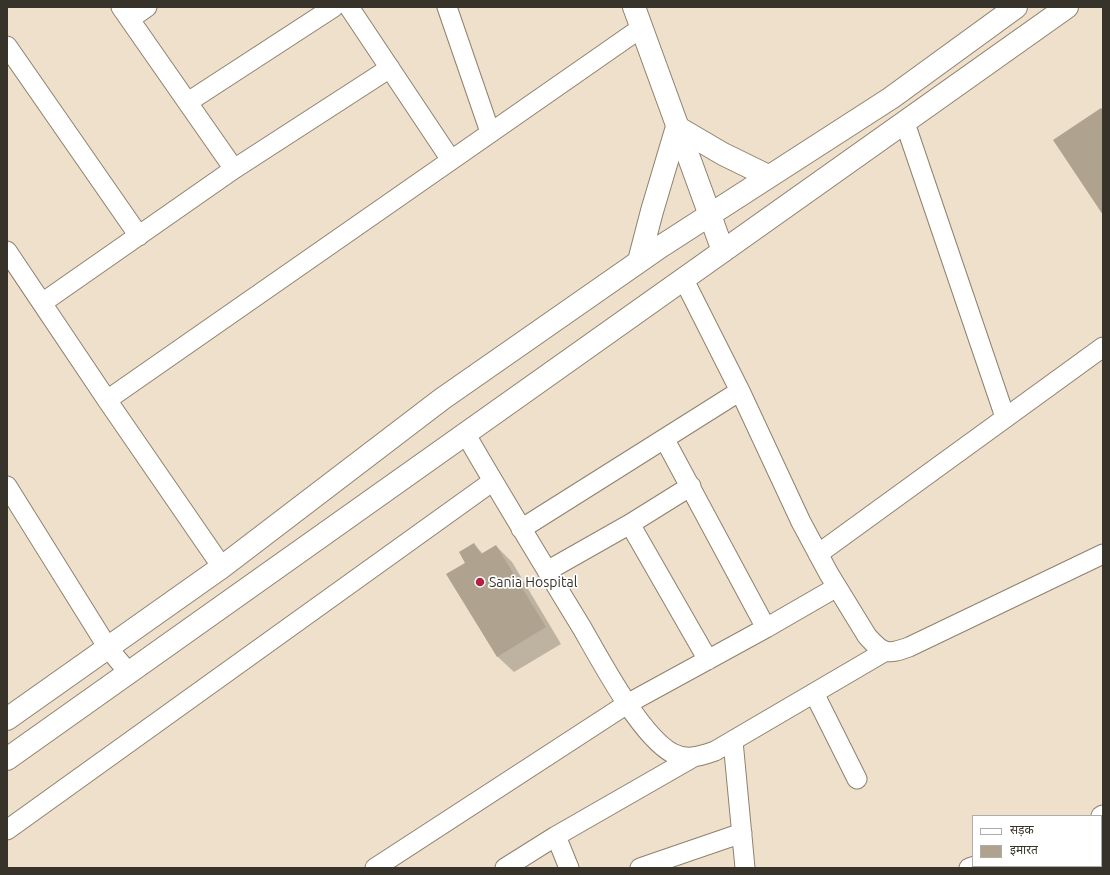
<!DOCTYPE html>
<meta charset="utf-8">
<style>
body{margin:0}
#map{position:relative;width:1110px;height:875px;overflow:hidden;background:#eee0ca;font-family:Ubuntu,"Noto Sans Devanagari",sans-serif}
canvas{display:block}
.frame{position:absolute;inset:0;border:8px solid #38332a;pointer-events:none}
.legend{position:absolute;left:972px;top:815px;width:130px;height:52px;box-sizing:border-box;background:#fff;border:1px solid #afadaa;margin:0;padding:5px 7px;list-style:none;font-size:12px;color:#38332a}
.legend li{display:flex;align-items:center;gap:8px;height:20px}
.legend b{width:20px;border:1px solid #afadaa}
</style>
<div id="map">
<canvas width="1110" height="875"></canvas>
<div class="frame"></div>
<ul class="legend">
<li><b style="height:5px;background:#fff"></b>सड़क</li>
<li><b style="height:11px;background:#afa28e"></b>इमारत</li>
</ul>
</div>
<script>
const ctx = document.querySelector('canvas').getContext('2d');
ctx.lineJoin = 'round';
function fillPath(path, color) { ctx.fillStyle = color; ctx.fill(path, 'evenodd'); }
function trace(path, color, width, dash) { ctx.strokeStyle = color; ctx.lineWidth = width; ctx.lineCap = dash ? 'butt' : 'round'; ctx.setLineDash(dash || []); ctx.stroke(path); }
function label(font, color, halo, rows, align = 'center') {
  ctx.font = font + ' Ubuntu,sans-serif'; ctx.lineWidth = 3.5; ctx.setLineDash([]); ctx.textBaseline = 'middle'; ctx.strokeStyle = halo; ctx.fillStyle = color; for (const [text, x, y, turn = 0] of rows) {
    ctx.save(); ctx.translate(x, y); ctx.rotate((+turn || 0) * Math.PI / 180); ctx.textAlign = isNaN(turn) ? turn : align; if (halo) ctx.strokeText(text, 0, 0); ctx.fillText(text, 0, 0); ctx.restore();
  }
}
const shadow = new Path2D(`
 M474 544 483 554 496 546 512 562 561 644 514 672 498 657 448 574 466 563Z`);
const building = new Path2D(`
 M1101 108 1103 110V215L1053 140Z
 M474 543 481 554 496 545 546 627 497 657 446 574 465 563 459 552Z`);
const minor = new Path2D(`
 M121 7 234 169
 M349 7 451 160
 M447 7 490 132
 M130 19 147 7
 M7 46 139 236
 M188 102 334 7
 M905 123 1005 417
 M7 251 107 400 222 567
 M684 280 740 391 801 522 829 574 867 636C883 654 887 655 909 647L1103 554
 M42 303 234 169 390 68
 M107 400 641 28
 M465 433C503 499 543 564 582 628 601 661 640 735 672 753 687 761 700 756 715 751L884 652
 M665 440 766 628
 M7 486 108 648 129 673
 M630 524 708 660
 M521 529 740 391
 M818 554 1103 347
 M547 571 630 524 691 486
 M814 693 857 779
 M733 741 745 868
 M1101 816 1103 815
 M7 830 493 481
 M556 836 569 868
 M375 868 627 704 766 628 837 587
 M505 868 556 836 692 758
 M640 868 742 833
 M969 868 975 866`);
const tertiary = new Path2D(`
 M634 7 723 251`);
const secondary = new Path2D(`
 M639 261 652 211 677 127 723 154 768 176
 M7 719 222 567 442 399 660 247 891 98 1016 7
 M7 759 1067 7`);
const markers = [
 [480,582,5,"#b42242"]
];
const poiNames = [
 ["Sania Hospital",489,582]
];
fillPath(shadow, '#0003');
fillPath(building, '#afa28e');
trace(minor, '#8e816d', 21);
trace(tertiary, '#8e816d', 24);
trace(secondary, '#8e816d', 24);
trace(minor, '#fff', 19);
trace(tertiary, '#fff', 22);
trace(secondary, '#fff', 22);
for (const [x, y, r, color] of markers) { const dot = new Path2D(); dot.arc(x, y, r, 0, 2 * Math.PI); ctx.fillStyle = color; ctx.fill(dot); trace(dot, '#fff', 1.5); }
label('14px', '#38332a', '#fff', poiNames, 'left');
</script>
